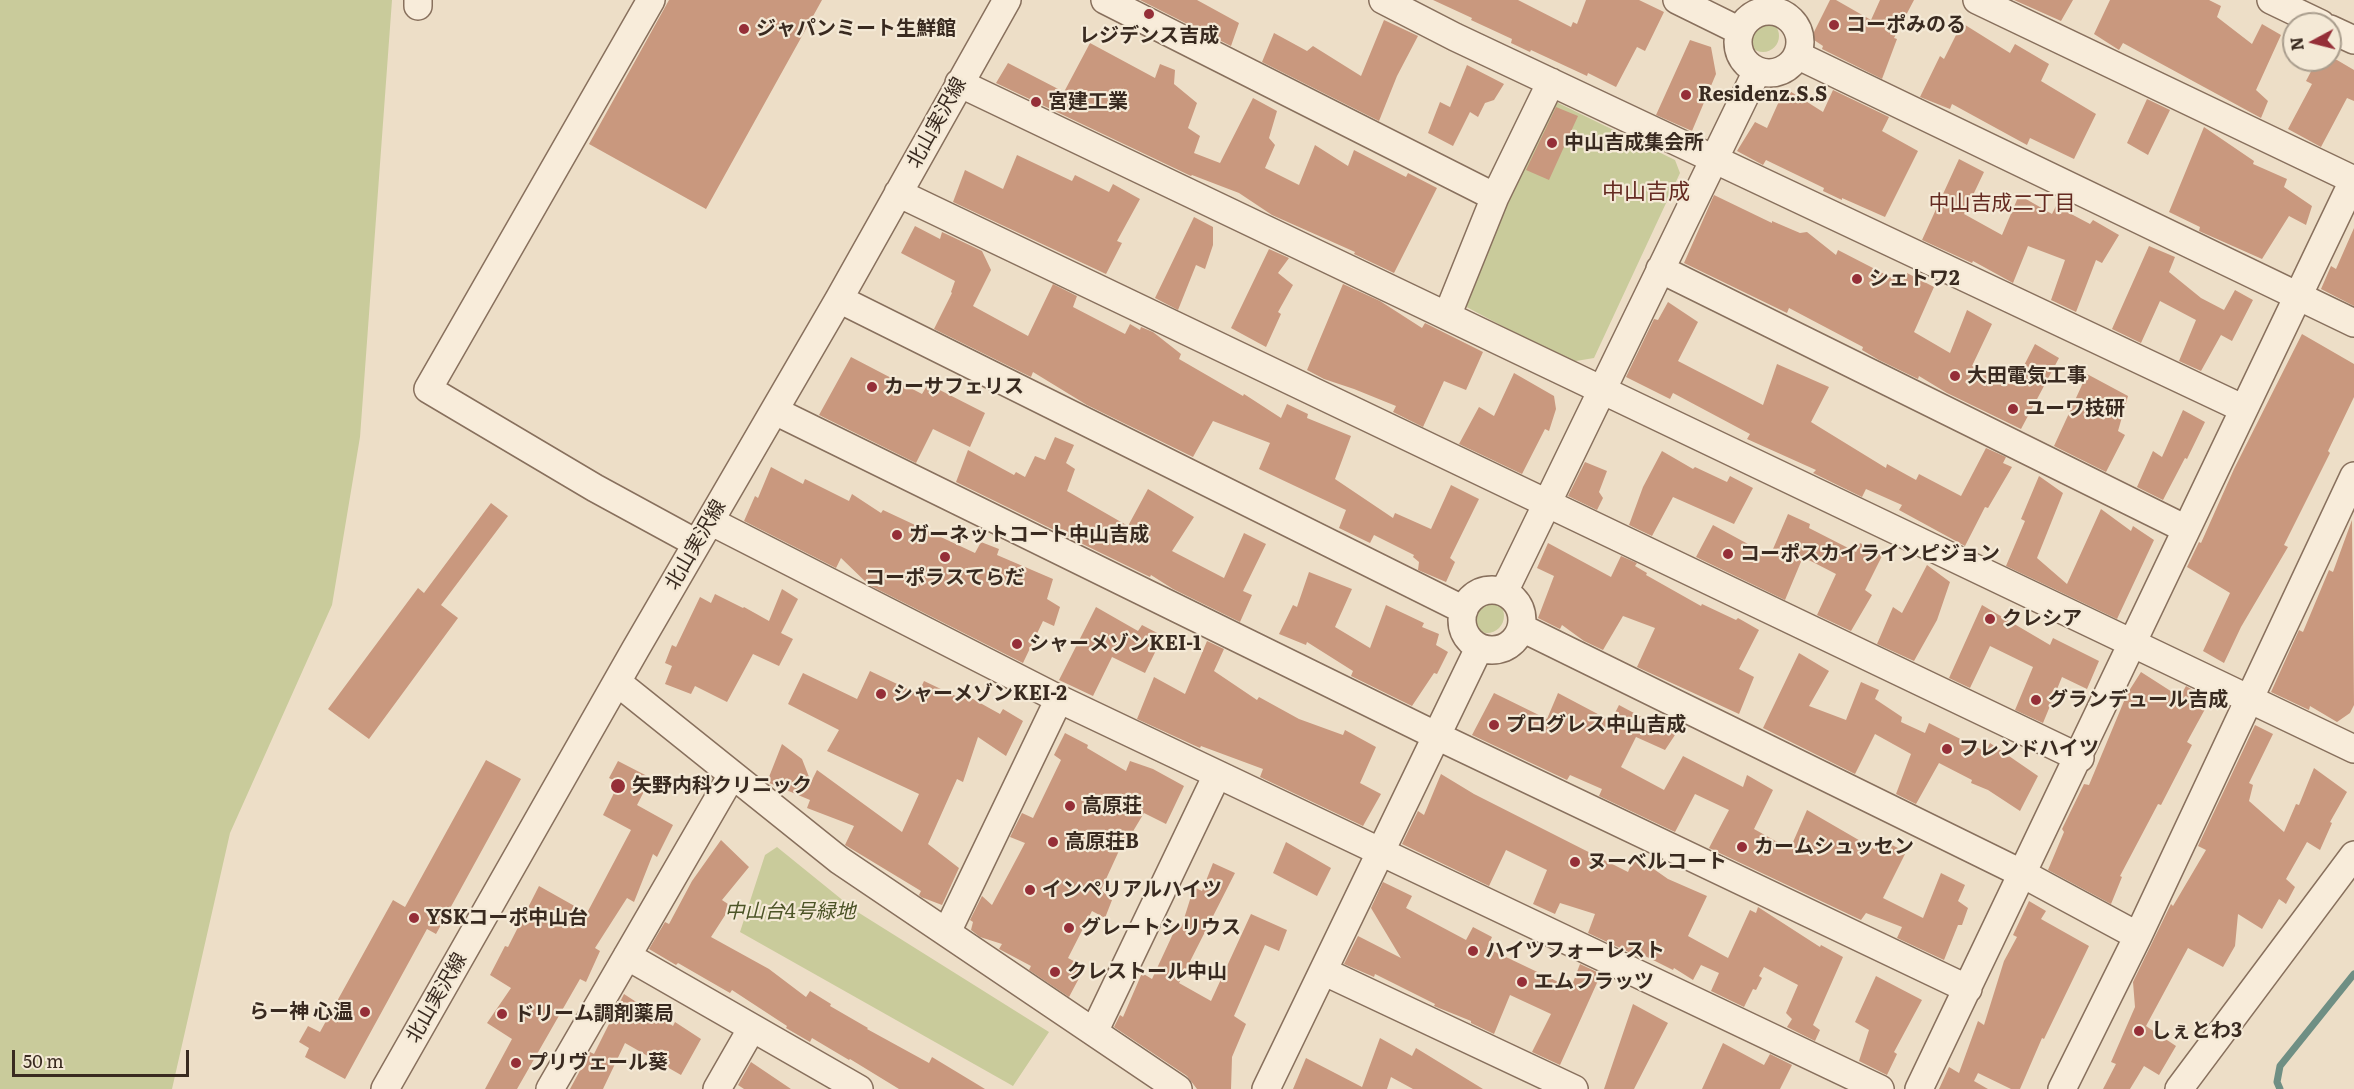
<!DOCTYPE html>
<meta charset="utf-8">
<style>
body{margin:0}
#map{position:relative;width:2354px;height:1089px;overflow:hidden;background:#eddec7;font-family:Literata,serif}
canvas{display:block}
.north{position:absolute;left:2282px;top:12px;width:60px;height:60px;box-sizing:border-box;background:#f4e9d6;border:2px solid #a99d8d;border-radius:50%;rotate:263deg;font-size:16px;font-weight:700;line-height:24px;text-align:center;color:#392a20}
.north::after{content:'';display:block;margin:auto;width:21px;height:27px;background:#952f38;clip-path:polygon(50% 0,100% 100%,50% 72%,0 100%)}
.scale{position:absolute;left:12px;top:1050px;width:177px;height:27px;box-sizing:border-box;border:3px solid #392a20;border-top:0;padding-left:8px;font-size:18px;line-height:21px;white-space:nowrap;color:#392a20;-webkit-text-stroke:4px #f4e9d6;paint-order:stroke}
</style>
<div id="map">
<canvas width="2354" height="1089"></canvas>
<div class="north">N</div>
<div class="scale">50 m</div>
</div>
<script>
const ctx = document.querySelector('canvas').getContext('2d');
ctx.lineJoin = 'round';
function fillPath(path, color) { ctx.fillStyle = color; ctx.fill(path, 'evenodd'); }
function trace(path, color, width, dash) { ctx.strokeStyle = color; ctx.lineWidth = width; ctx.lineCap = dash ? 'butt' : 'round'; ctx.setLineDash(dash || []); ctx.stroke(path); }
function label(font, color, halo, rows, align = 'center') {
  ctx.font = font + ' Literata,"Noto Sans JP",serif'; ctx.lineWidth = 4.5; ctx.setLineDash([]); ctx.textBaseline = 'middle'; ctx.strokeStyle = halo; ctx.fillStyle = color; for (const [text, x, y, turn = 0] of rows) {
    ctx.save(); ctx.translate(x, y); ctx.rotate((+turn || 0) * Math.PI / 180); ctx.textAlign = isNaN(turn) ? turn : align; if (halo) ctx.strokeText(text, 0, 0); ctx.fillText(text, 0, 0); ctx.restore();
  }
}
const green = new Path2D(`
 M0 0H392L360 437 332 605 230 833 172 1089H0Z
 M1747 36a16 16 0 1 1 32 0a16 16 0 1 1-32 0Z
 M1552 100 1675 160 1680 173 1594 358 1570 362 1459 303Z
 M1470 616a17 17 0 1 1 34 0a17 17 0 1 1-34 0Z
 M777 847 856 911 1049 1032 1013 1086 740 932 765 855Z`);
const stream = new Path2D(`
 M2280 1089 2277 1082 2280 1066 2354 974`);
const building = new Path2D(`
 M669 0H822L706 209 589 144Z
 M1140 0H1197L1239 23 1231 46Z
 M1433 0H1518L1571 27 1573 22 1577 24 1586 0H1639L1664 12 1645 51 1637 47 1616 87 1588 73 1587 76 1531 50 1530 52 1511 43 1512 39 1471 20 1472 18Z
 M1830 0H1836L1871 20 1880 0H1914L1894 38 1897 39 1882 79 1822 49 1823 46 1811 38Z
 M2014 0H2073L2061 21Z
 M2110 0H2209L2221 6 2217 17 2252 44 2262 24 2281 35 2256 90 2268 101 2261 118 2123 43 2119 50 2094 34Z
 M1384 20 1418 36 1397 76 1379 121 1262 62 1274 33 1307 51 1313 46 1361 76Z
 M1962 23 2010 53 2015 44 2049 64 2041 81 2096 114 2074 159 2030 138 2027 145 1952 104 1950 109 1920 97 1940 56 1944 59Z
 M1690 40 1711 47 1716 74 1692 131 1656 115Z
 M1090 43 1155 78 1160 64 1175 70 1174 84 1197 103 1188 128 1200 136 1194 153 1220 163 1253 98 1277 111 1269 138 1275 145 1265 168 1299 185 1315 145 1348 166 1354 150 1406 177 1408 173 1437 188 1394 273 1354 254 1355 252 1272 215 1239 193 1192 175 1191 176 996 83 1008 63 1064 92Z
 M2317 60H2337L2354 70V101L2347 98 2321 147 2288 129 2312 84 2306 81Z
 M1467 65 1504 84 1494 100 1485 103 1478 117 1470 112 1453 146 1428 133 1440 102 1450 107Z
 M1785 88 1823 112 1833 90 1889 117 1882 131 1918 151 1885 217 1842 198V200L1823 191 1824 188 1766 160 1763 165 1737 151 1755 122 1767 128Z
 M2147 99 2170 110 2148 155 2127 143Z
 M1556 107 1578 116 1549 180 1526 170Z
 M2204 127 2254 161 2253 164 2287 179 2284 187 2312 206 2306 225 2289 216 2262 259 2199 231 2200 227 2169 212Z
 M1017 155 1072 181 1075 175 1109 192 1113 184 1140 199 1117 241 1122 243 1106 274 953 202 965 170 1003 189Z
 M1959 159 1984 172 1964 214 2002 235 2019 195 2052 214 2056 206 2090 224 2093 220 2119 235 2102 263 2096 260 2076 312 2051 300 2065 260 2028 246 2013 283 1973 261 1972 263 1922 240Z
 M1714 195 1772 223V221L1800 233 1807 232 1836 255 1838 250 1902 283 1907 273 1934 287 1914 332 1950 353 1967 310 1992 324 1972 366 2008 383 2009 382 2014 385 2035 344 2059 358 2021 429 1947 393 1919 376 1918 379 1879 360 1862 350 1863 347 1789 308 1787 313 1684 263Z
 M1194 217 1213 227V245L1205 269 1196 265 1178 310 1155 298Z
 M915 226 940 239 942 232 982 251 991 270 973 306 1028 336 1053 284 1077 296 1073 307 1125 334 1130 324 1140 330 1141 327 1153 332 1181 354 1179 359 1243 396 1244 394 1281 418 1287 404 1308 414 1307 418 1351 436 1335 479 1393 518 1395 513 1431 529 1451 485 1479 499 1450 558 1455 562 1446 582 1418 570 1419 562 1413 557 1414 555 1374 535 1370 543 1339 528 1346 510 1259 469 1270 443 1213 421 1193 457 1087 405 1033 372 1031 377 934 329 952 293 951 292 955 281 901 253Z
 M2354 228V306L2321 289 2331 266 2336 269Z
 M2149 246 2175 257 2169 272 2201 298 2224 310 2235 290 2253 300 2232 341 2221 335 2201 371 2179 361 2196 320 2160 301 2141 343 2112 329Z
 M1269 249 1289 258 1278 273 1293 285 1278 312 1281 314 1266 347 1231 328Z
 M1343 284 1380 301 1422 328 1425 323 1483 352 1466 390 1444 381 1423 427 1393 412 1396 406 1354 389 1324 379 1307 370Z
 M1668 302 1698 322 1678 361 1763 405 1777 364 1829 387 1811 422 1886 468 1887 464 1916 480 1919 474 1961 496 1986 448 2006 457 2003 463 2012 467 1988 508 1985 507 1965 546 1899 510 1902 505 1866 489 1862 497 1813 473 1816 470 1747 439 1750 434 1673 393 1670 399 1626 377 1654 319 1658 320Z
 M2302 334 2354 364V397L2328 451 2330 453 2284 545 2288 547 2241 627 2224 663 2203 651 2230 593 2187 567 2199 542 2201 543 2234 469Z
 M851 357 922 394 928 384 985 413 970 447 933 429 916 463 819 415Z
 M1514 373 1554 396 1556 409 1549 431 1545 429 1522 474 1459 444 1479 407 1494 416Z
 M2087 374 2128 396 2118 431 2125 435 2106 472 2054 446Z
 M2183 410 2205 422 2187 459 2185 458 2163 500 2137 487 2153 451 2162 457Z
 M1055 437 1074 445 1066 463 1075 469 1067 491 1128 526 1148 489 1194 517 1172 551 1224 578 1244 533 1266 544 1243 591 1252 595 1240 622 1173 589 1151 575 1150 577 956 482 968 450 1014 475 1016 472 1025 477 1035 456 1045 460Z
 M1662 451 1693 469 1695 467 1727 482 1730 476 1753 488 1734 524 1673 497 1652 536 1629 525 1643 487Z
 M1585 462 1607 471 1599 492 1603 498 1597 510 1568 496Z
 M771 467 803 484 805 479 849 501 852 494 881 513 883 510 975 553 981 542 999 549 997 555 1053 579 1047 599 1060 607 1054 626 1043 621 1023 663 869 585 841 558 836 568 744 521 755 496 758 498Z
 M2039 476 2063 493 2037 558 2067 584 2101 509 2131 531 2133 526 2154 540 2117 619 2006 566 2025 521 2021 519Z
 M491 503 508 516 441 605 458 618 369 739 328 709 418 588 424 593Z
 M1788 514 1810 524 1809 528 1856 552 1860 543 1883 554 1865 590 1872 595 1851 631 1817 615 1836 574 1803 557 1785 600 1696 557 1713 525 1770 556Z
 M2352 520 2354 705 2350 713 2337 722 2310 706 2309 710 2271 692 2299 630 2303 632 2329 570 2333 572Z
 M1548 543 1611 577 1621 556 1637 563 1635 566 1647 573 1646 575 1701 606 1702 604 1736 620 1738 618 1759 630 1739 669 1754 677 1739 714 1637 667 1655 628 1623 616 1603 650 1584 641 1562 625 1560 629 1538 618 1554 576 1537 568Z
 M1927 565 1950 582 1937 620 1914 661 1877 644 1893 607 1902 613Z
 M1309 572 1352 589 1335 627 1370 648 1386 605 1424 623 1422 627 1439 634 1436 645 1448 652 1437 674 1434 673 1412 706 1351 676 1353 671 1307 642 1306 645 1279 634 1293 605 1297 607Z
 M782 589 798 599 781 633 793 639 779 666 753 654 727 702 695 686 691 694 665 684 672 666 665 663 672 645 676 647 700 597 711 603 715 594 743 608 744 607 769 621Z
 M1982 605 2050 645 2053 638 2099 661 2087 689 2062 677 2043 723 2015 710 2033 667 1990 646 1970 688 1949 678Z
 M1096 607 1138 631 1142 625 1163 636 1145 673 1112 657 1093 696 1059 680Z
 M1207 641 1224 649 1214 671 1257 700 1259 697 1299 719 1343 735 1345 730 1376 747 1360 783 1381 794 1363 826 1260 777 1263 769 1201 746 1200 748 1137 719 1154 677 1185 694Z
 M1799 653 1829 671 1809 706 1846 720 1861 682 1879 690 1875 699 1902 717 1901 722 1925 733 1929 723 1986 752 1990 743 2038 776 2020 811 1988 790 1971 783 1972 780 1939 763 1916 804 1896 794 1911 754 1875 734 1855 774 1763 728Z
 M870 671 918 694 924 681 962 699 964 694 1000 714 1003 709 1023 721 1006 756 978 737 963 782 957 779 928 844 959 868 942 905 921 897 919 895 921 891 845 845 854 826 807 808 810 800 767 782 782 744 802 759 811 782 817 770 902 832 919 794 827 751 839 730 788 704 803 673 857 699Z
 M2141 672 2180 697 2186 686 2210 700 2187 742 2192 745 2161 805 2158 804 2120 876 2122 877 2111 904 2048 870 2064 832 2062 829 2084 784 2089 785 2127 694Z
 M1494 693 1547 719 1558 693 1611 721 1619 705 1675 735 1665 750 1636 737 1621 767 1664 790 1683 756 1743 787 1747 775 1773 790 1754 829 1790 849 1807 810 1876 850 1880 839 1906 852 1883 898 1923 918 1941 873 1965 885 1958 901 1968 908 1962 925H1958L1944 960 1897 938 1902 927 1866 913 1861 920 1709 848 1729 810 1695 794 1675 832 1599 796 1602 789 1570 775 1567 780 1472 735Z
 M2255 725 2273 734 2249 783 2253 785 2249 801 2284 832 2296 804 2299 805 2314 768 2347 792 2330 822 2332 823 2320 850 2307 842 2286 879 2295 887 2286 904 2279 899 2262 929 2238 914 2235 946 2223 967 2188 948 2146 1026 2176 1046 2159 1075 2144 1066 2130 1089H2103L2116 1064 2111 1062 2135 1007 2133 982 2171 904 2173 906 2206 850 2198 846Z
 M1065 733 1088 745 1087 748 1126 771 1130 761 1153 769 1184 786 1166 824 1144 813 1126 843 1123 842 1101 890 1112 900 1105 918 1092 911 1068 958 1085 967 1069 997 1029 970 1031 966 999 949 1002 944 980 937 971 930 973 922 970 920 982 896 992 905 1025 843 1010 837 1022 813 1033 818 1061 760 1054 755Z
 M486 760 521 779 436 934 427 929 345 1079 305 1057 309 1048 299 1042 308 1026 320 1032 393 900 405 907Z
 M618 761 651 778 637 805 673 825 657 857 653 854 634 902 627 898 595 948 600 951 586 982 580 979 517 1089H485L512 1039 487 1023 511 988 490 975 505 946 508 947 539 886 587 913 631 830 603 815 619 783 609 778Z
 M1441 774 1474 794 1628 872 1635 856 1668 879 1707 896 1688 936 1728 958 1750 910 1756 913 1758 907 1820 947 1821 945 1843 957 1813 1025 1820 1030 1815 1041 1787 1027 1792 1019 1786 1013 1798 985 1764 967 1759 976 1762 978 1756 990 1753 989 1744 1007 1711 991 1719 973 1701 965 1693 980 1674 968 1673 970 1637 952 1635 955 1588 933 1595 914 1560 903 1555 914 1533 904 1547 870 1506 850 1489 886 1402 844 1418 811 1424 815Z
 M721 840 749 867 722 900 731 906 711 937 769 969 806 997 810 991 831 1004 830 1006 868 1028 867 1029 929 1063 932 1057 985 1089H899L850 1059 849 1060 812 1038 810 1042 786 1028 787 1026 732 990 730 993 678 963 676 965 649 949 665 922 669 924 692 881Z
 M1286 842 1331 868 1317 896 1273 873Z
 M1213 863 1235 873 1179 983 1211 1001 1251 914 1287 930 1279 951 1265 945 1234 1016 1246 1024 1232 1057 1231 1089H1197L1187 1076 1114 1027 1120 1015 1123 1017 1142 973 1152 979 1178 923 1182 925 1194 887 1202 891Z
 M1383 882 1412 896 1406 908 1466 940 1473 927 1492 937 1487 948 1571 988 1580 964 1601 974 1560 1065 1532 1052 1551 1014 1510 995 1494 1034 1471 1023V1021L1434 1006 1435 1004 1375 974 1374 977 1344 964 1358 936 1401 958 1371 908Z
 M2029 901 2046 911 2041 919 2089 946 2044 1039 2042 1038 2020 1089H2011L1978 1073 1974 1081 1988 1089H1939L1949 1067 1959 1073 1978 1021 1984 1025 2004 961 2017 937 2013 935Z
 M1876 976 1922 1000 1894 1052 1897 1054 1887 1075 1859 1061 1869 1030 1855 1022Z
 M624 994 673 1026 675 1022 701 1039 681 1075 625 1043 603 1089H570L590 1052 594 1054Z
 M1633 1004 1668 1023 1634 1089H1604Z
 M1380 1038 1412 1056 1416 1048 1483 1089H1413L1391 1077 1387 1089H1293L1306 1058 1362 1087Z
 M1723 1043 1764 1065 1770 1054 1792 1065 1780 1089H1702Z
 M751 1062 791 1089H744L738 1085Z`);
const minor = new Path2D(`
 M651 0 428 389 595 488 696 543
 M1105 0 1495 197
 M1383 0 1455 37 2244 409
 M1677 0 1740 31
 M1977 0 2354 180
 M2271 0 2321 24
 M418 6V0
 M1738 42a31 31 0 1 1 62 0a31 31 0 1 1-62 0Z
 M2330 29 2354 40
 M1797 55 2354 323
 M959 83 2354 749
 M898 193 2080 758
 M1660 269 2186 529
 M839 299 1464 610
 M1447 316 1495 197 1551 82
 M775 411 1437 736 1968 989
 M710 521 1059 699 1880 1089
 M1462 620a30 30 0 1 1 60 0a30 30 0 1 1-60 0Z
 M1504 592 1757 71
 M1522 628 2023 874 2138 936
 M617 682 839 860 1178 1089
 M947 932 1059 699
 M627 956 859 1089
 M1323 971 1574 1089
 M1094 1032 1217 775
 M385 1089 635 650 839 299 1007 0
 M550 1089 732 775
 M717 1089 752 1028
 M1266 1089 1479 648
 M1919 1089C2066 787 2209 483 2354 179
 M2062 1089 2138 936 2354 476
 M2179 1089 2354 855`);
const markers = [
 [1149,14,6,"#952f38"],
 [1834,25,6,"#952f38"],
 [744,29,6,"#952f38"],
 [1686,95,6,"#952f38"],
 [1036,102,6,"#952f38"],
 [1552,143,6,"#952f38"],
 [1857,279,6,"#952f38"],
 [1955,376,6,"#952f38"],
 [872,387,6,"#952f38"],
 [2013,409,6,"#952f38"],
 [897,535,6,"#952f38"],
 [1728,554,6,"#952f38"],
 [945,557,6,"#952f38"],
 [1990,619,6,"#952f38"],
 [1017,644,6,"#952f38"],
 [881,694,6,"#952f38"],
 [2036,700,6,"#952f38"],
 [1494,725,6,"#952f38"],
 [1947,749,6,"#952f38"],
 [618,786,8,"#952f38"],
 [1070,806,6,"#952f38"],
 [1053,842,6,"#952f38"],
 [1742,847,6,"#952f38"],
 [1575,862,6,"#952f38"],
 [1030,890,6,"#952f38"],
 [414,918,6,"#952f38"],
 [1069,928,6,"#952f38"],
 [1473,951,6,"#952f38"],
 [1055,972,6,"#952f38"],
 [1522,982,6,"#952f38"],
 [365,1012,6,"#952f38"],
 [502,1014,6,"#952f38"],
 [2139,1031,6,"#952f38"],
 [516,1063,6,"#952f38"]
];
const poiNames = [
 ["コーポみのる",1846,25],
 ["ジャパンミート生鮮館",756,29],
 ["レジデンス吉成",1149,36,"center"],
 ["Residenz.S.S",1698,95],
 ["宮建工業",1048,102],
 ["中山吉成集会所",1564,143],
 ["シェトワ2",1869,279],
 ["大田電気工事",1967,376],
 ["カーサフェリス",884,387],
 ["ユーワ技研",2025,409],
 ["ガーネットコート中山吉成",909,535],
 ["コーポスカイラインピジョン",1740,554],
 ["コーポラスてらだ",945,578,"center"],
 ["クレシア",2002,619],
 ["シャーメゾンKEI-1",1029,644],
 ["シャーメゾンKEI-2",893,694],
 ["グランデュール吉成",2048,700],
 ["プログレス中山吉成",1506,725],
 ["フレンドハイツ",1959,749],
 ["矢野内科クリニック",632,786],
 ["高原荘",1082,806],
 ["高原荘B",1065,842],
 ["カームシュッセン",1754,847],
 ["ヌーベルコート",1587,862],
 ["インペリアルハイツ",1042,890],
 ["YSKコーポ中山台",426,918],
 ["グレートシリウス",1081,928],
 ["ハイツフォーレスト",1485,951],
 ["クレストール中山",1067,972],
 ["エムフラッツ",1534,982],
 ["らー神 心温",353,1012,"right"],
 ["ドリーム調剤薬局",514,1014],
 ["しぇとわ3",2151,1031],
 ["プリヴェール葵",528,1063]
];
const streetNames = [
 ["北山実沢線",937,123,-61],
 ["北山実沢線",696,545,-60],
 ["北山実沢線",437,998,-60]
];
const parkNames = [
 ["中山台4号緑地",790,912]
];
const neighbourhoodNames = [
 ["中山吉成二丁目",2002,204]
];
const quarterNames = [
 ["中山吉成",1646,193]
];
fillPath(green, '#c9cb9b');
trace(stream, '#6f8f84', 7);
fillPath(building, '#c9987e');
trace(minor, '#88705d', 30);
trace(minor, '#f8ecda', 27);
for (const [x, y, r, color] of markers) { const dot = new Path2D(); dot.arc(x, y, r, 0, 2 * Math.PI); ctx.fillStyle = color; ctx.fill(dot); trace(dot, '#f4e9d6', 2); }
label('bold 20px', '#392a20', '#f4e9d6', poiNames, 'left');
label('20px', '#392a20', '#f4e9d6', streetNames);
label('italic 20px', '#4c5427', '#f4e9d6', parkNames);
label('21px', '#642a21', '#f4e9d6', neighbourhoodNames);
label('22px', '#642a21', '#f4e9d6', quarterNames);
</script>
